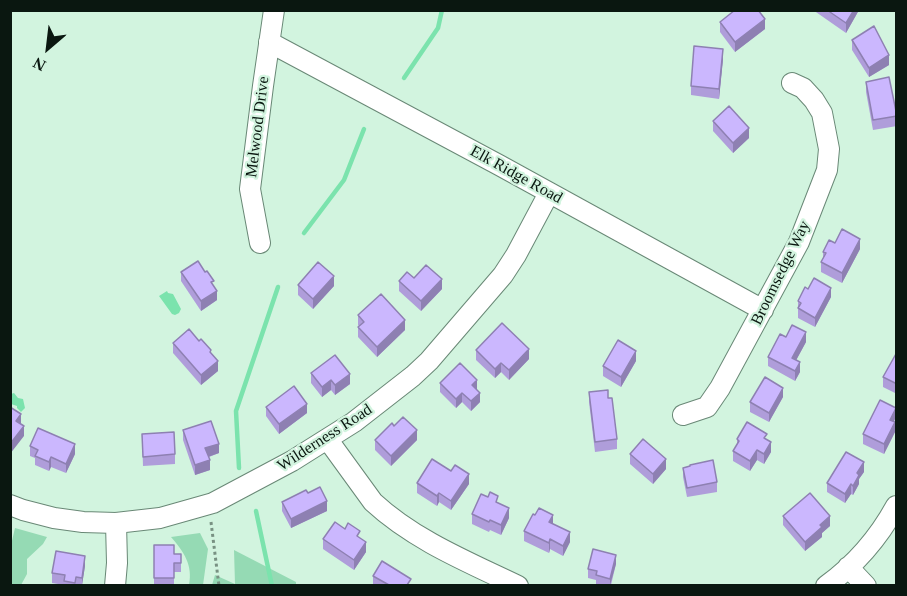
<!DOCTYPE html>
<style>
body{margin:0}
#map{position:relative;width:907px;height:596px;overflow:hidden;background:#d2f4df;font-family:Georgia,serif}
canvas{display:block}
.frame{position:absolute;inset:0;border:12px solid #0a1710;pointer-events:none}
.north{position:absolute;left:18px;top:18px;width:60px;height:60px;-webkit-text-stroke:4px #d2f4df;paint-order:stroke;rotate:208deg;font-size:16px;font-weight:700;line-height:24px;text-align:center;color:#0a1710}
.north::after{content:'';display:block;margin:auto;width:21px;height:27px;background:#0a1710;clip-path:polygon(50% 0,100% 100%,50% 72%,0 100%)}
</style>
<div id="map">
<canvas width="907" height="596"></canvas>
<div class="frame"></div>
<div class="north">N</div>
</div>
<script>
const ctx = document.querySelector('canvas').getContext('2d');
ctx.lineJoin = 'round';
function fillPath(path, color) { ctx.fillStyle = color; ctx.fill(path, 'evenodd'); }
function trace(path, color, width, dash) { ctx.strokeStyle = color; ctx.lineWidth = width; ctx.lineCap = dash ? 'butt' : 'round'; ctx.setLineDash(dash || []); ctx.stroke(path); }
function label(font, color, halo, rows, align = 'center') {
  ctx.font = font + ' Georgia,serif'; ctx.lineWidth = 4.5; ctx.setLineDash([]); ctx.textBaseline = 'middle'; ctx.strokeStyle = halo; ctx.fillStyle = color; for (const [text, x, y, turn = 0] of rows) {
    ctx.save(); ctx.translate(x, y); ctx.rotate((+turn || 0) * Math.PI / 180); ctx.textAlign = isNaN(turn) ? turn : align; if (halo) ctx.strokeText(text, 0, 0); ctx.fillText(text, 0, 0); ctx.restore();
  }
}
const green = new Path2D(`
 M15 528 47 537 43 544 27 559V574L21 585H11V545Z
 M200 533 208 549 203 585H189C193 565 184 552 171 537Z
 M234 550 296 582V585H212L215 575 235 584Z`);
const water = new Path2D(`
 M167 291 168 293 173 294 181 309 179 313 175 315 172 314 159 296Z
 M14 393 18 398 23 399 25 408 21 412 17 408V406L11 404V394Z`);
const stream = new Path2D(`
 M404 78 438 28 442 10
 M304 233 344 180 364 129
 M239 468 236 411 278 287
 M256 511 272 586`);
const path = new Path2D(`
 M211 522 219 586`);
const minor = new Path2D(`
 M269 42 499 165 763 310
 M260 243 250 189 263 86 274 10
 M683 415 707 407 720 388 799 242 827 170 829 149 822 113 814 100 803 88 792 83
 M328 440 373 502C414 540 468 562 518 586
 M10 505 23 510 54 518 83 522 116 523 160 518 213 503 292 461 354 422 413 376 429 361 503 275 516 255 549 193
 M848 567 866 586
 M115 586 117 563 116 523
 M826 586C855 565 879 537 896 506`);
const wall = new Path2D(`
 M813 10H859L846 33Z
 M720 22 765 29 735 52 720 32Z
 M852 40 889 65 869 77 852 50Z
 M723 59 719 99 691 95V86Z
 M866 82 897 116V126L873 130 866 92Z
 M713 121 749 138 733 153 713 131Z
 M835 243 860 249 842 283 821 272V262L823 259V252Z
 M181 272 214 286 217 300 201 311 181 281Z
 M414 278 442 289 421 311 399 291V281Z
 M298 285 334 286 313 309 298 295Z
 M831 297 815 327 798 318V301Z
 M358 315 405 330 377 357 358 337V327L359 326 358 325Z
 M786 337 806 342 796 360 800 372 795 381 768 366V357Z
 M173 343 211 354 218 371 201 385 173 353Z
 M476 350 529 359 509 380 501 372 495 378 476 360Z
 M897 352V394L883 387V377Z
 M636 361 621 387 603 376V366Z
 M311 373 350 384 335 395 331 390 322 397 311 383Z
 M440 383 477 390 480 402 471 411 462 402 456 408 440 392Z
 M589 392 608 398 617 439V449L595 452 589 402Z
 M783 397 769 422 750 412V402Z
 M266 407 307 413 279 434 266 416Z
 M896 417 894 421 895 432 884 454 863 444V434Z
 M394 426 417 440 391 466 375 450V440Z
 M183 430 219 453 209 457 210 470 195 475 183 440Z
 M142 434 175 454V464L143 466Z
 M737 439 767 440 771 452 764 464 757 460 750 471 733 461V451L737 444Z
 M30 446 75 454 66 473 51 467 49 471 35 465V458L30 456Z
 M630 454 666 469 653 484 630 464Z
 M683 468 717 482V492L687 497 683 477Z
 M864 472 859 479V484L853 495 851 494 845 503 827 492V483Z
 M417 483 469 484 451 510 439 502 437 506 417 493Z
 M308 493 327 511 291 528 282 511V502Z
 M472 514 509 518 501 535 490 530 489 532 472 524Z
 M783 516 830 526 822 533V537L805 551 783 525Z
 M553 524 570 542 563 556 550 549 549 553 524 541V531Z
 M360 538 366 552 354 570 323 549V539Z
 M154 545 174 554H181V572H174V585H154Z
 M616 564 611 585H596V580L588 578V569Z
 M85 566 82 585H64L52 583V573Z
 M373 576 411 585H373Z`);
const shadedWall = new Path2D(`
 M854 10H859L846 33V23Z
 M765 19V29L735 52V42Z
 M723 49V59L719 99V89Z
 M889 55V65L869 77V68Z
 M749 128V138L733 153V143Z
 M860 239V249L842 283V273Z
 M334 276V286L313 309V299Z
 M442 279V289L421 311V301Z
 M831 288V297L815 327V318Z
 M217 291V300L201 311V301Z
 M405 320V330L377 357V347Z
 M806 332V342L792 368V358Z
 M529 349V359L509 380V370Z
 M636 351V361L621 387V377Z
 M218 361V371L201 385V375Z
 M800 362V372L795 381V371Z
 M501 363V372L495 378V369Z
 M350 374V384L335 395V385Z
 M331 380V390L322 397V387Z
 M477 380V390L472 385Z
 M783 388V397L769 422V413Z
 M462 393V402L456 408V399Z
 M480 393V402L471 411V401Z
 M307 404V413L279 434V424Z
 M896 408V417L890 429V420Z
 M21 414V424L16 421Z
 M895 422V432L884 454V444Z
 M24 426V436L10 454V444Z
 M417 430V440L391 466V456Z
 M771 442V452L764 464V454Z
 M75 444V454L66 473V464Z
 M219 444V453L205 458V448Z
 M757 450V460L750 471V461Z
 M51 457V467L49 471V462Z
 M666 459V469L653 484V474Z
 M210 460V470L195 475V465Z
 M864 462V472L859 479V484L853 495V486L857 473Z
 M469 474V484L451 510V501Z
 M851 484V494L845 503V494Z
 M439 493V502L437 506V496Z
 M327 501V511L291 528V519Z
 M509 508V518L501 535V525Z
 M553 515V525L549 522Z
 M830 516V526L822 533V537L805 551V542L820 525Z
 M570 532V542L563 556V546Z
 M550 539V549L549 553V543Z
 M366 542V552L354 570V560Z
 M616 555V564L610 585V579Z
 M85 556V566L82 585V578Z`);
const building = new Path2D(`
 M735 10H758L765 19 735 42 720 22Z
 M827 10H854L846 23Z
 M874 26 889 55 869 68 852 40Z
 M694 46 723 49 719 89 691 86Z
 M889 77 897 116 873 120 866 82Z
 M729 106 749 128 733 143 713 121Z
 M842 229 860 239 842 273 821 262 826 253 823 252 829 240 835 243Z
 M198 261 205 272 207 271 214 281 211 282 217 291 201 301 181 272Z
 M318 262 334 276 313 299 298 285Z
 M426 265 442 279 421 301 399 281 407 272 414 278Z
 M814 278 831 288 815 318 798 308 801 303 798 301 805 287 808 289Z
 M381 294 405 320 377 347 358 327 364 322 358 315Z
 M502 323 529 349 509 370 501 363 495 369 476 350Z
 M792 325 806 332 792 358 800 362 795 371 768 357 780 334 786 337Z
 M189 329 199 341 201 339 211 350 210 352 218 361 201 375 173 343Z
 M618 340 636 351 621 377 603 366Z
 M897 352V384L883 377Z
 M335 355 350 374 335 385 331 380 322 387 311 373Z
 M460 363 477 380 472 385 480 393 471 401 462 393 456 399 440 383Z
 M765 377 783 388 769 413 750 402Z
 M294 386 307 404 279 424 266 407Z
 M608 390V398H612L617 439 595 442 589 392Z
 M880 400 896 408 890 420 895 422 884 444 863 434Z
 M10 407 21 414 16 421 24 426 10 444Z
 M403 417 417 430 391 456 375 440 392 423 394 426Z
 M211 421 219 444 205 448 210 460 195 465 183 430Z
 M747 422 767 434 764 438 771 442 764 454 757 450 750 461 733 451 739 441 737 439Z
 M38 428 75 444 66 464 51 457 49 462 35 456 38 450 30 446Z
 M174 432 175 454 143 457 142 434Z
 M643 439 666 459 653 474 630 454Z
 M846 452 864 462 857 473 859 475 853 486 851 484 845 494 827 483Z
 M432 459 451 471 455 465 469 474 451 501 439 493 437 496 417 483Z
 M713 460 717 482 687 488 683 468 690 466V465Z
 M320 487 327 501 291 519 282 502 306 490 308 493Z
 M490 492 498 496 496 502 509 508 501 525 490 520 489 522 472 514 481 494 488 497Z
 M810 493 830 516 820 525 822 527 805 542 783 516Z
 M539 508 553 515 549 522 570 532 563 546 550 539 549 543 524 531 533 514 535 515Z
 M335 522 345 529 348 523 360 531 357 536 366 542 354 560 323 539Z
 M154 545H174V554H181V563H174V578H154Z
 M593 549 616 555 610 579 596 575 597 571 588 569Z
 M56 551 85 556 82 578 76 577 75 583 64 581 65 575 52 573Z
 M382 561 411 579 407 585H389L373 576Z`);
const streetNames = [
 ["Melwood Drive",258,127,-83],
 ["Elk Ridge Road",516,175,29],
 ["Broomsedge Way",781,273,-64],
 ["Wilderness Road",325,438,-33]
];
fillPath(green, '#95dab4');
fillPath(water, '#7be3ad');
trace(stream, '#7be3ad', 4.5);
trace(minor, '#698876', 22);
trace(path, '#789182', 3, [3, 3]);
trace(minor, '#fff', 20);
fillPath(wall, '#af9dda');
fillPath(shadedWall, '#8e80b2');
fillPath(building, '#cbb7fe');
trace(building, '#8e80b2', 1.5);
label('16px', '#0a1710', '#d2f4df', streetNames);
</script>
